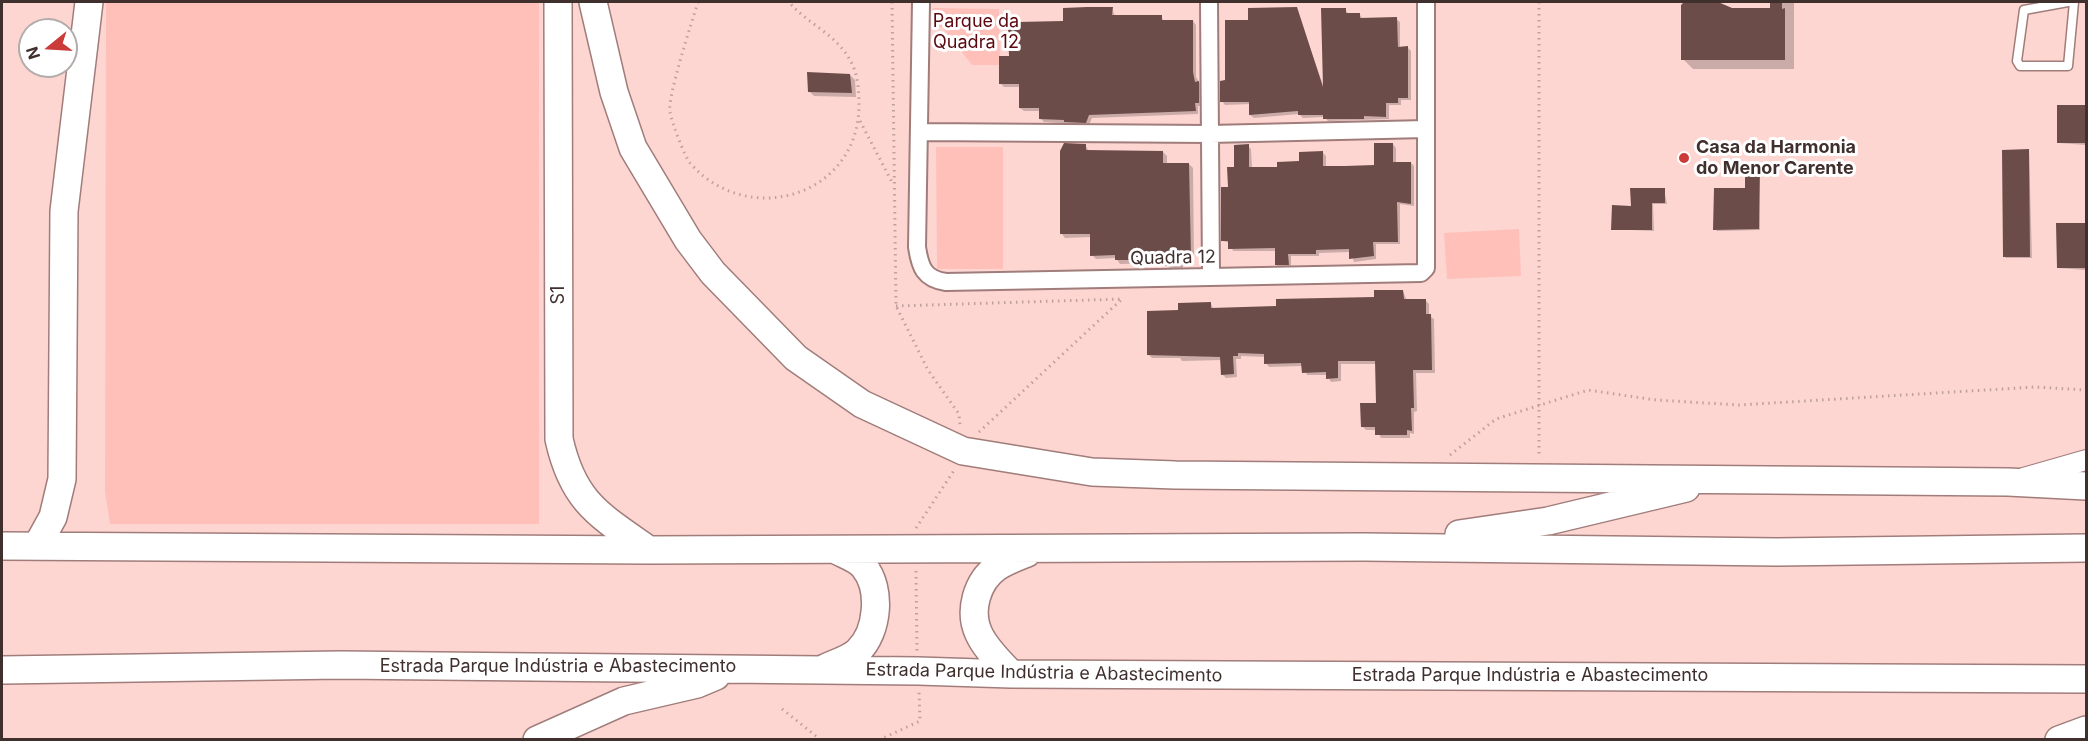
<!DOCTYPE html>
<meta charset="utf-8">
<style>
body{margin:0}
#map{position:relative;width:2088px;height:741px;overflow:hidden;background:#fdd6d2;font-family:Inter,sans-serif}
canvas{display:block}
.frame{position:absolute;inset:0;border:3px solid #3f302e;pointer-events:none}
.north{position:absolute;left:18px;top:18px;width:60px;height:60px;box-sizing:border-box;background:#fff;border:2px solid #b2acab;border-radius:50%;rotate:252deg;font-size:16px;font-weight:700;line-height:24px;text-align:center;color:#3f302e}
.north::after{content:'';display:block;margin:auto;width:21px;height:27px;background:#ca3b3a;clip-path:polygon(50% 0,100% 100%,50% 72%,0 100%)}
</style>
<div id="map">
<canvas width="2088" height="741"></canvas>
<div class="frame"></div>
<div class="north">N</div>
</div>
<script>
const ctx = document.querySelector('canvas').getContext('2d');
ctx.lineJoin = 'round';
function fillPath(path, color) { ctx.fillStyle = color; ctx.fill(path, 'evenodd'); }
function trace(path, color, width, dash) { ctx.strokeStyle = color; ctx.lineWidth = width; ctx.lineCap = dash ? 'butt' : 'round'; ctx.setLineDash(dash || []); ctx.stroke(path); }
function label(font, color, halo, rows, align = 'center') {
  ctx.font = font + ' Inter,sans-serif'; ctx.lineWidth = 6; ctx.setLineDash([]); ctx.textBaseline = 'middle'; ctx.strokeStyle = halo; ctx.fillStyle = color; for (const [text, x, y, turn = 0] of rows) {
    ctx.save(); ctx.translate(x, y); ctx.rotate((+turn || 0) * Math.PI / 180); ctx.textAlign = isNaN(turn) ? turn : align; if (halo) ctx.strokeText(text, 0, 0); ctx.fillText(text, 0, 0); ctx.restore();
  }
}
const green = new Path2D(`
 M106 2H539V524H110L105 492Z
 M933 8 999 9 1000 65H972L942 27 931 28Z
 M936 147H1003V269H937Z
 M1519 229 1521 276 1447 279 1444 233Z`);
const shadow = new Path2D(`
 M1683 2H1714L1731 10 1771 9V2H1794V69H1693L1683 59Z
 M1296 8 1323 85 1345 9 1349 15H1360L1363 19H1396L1400 22V48H1408L1411 51V100H1401V105H1389V119L1328 121 1324 117 1303 118 1299 114 1254 118 1250 115V104L1225 105 1222 101 1226 82 1249 21Z
 M1112 9 1115 16H1161L1164 22 1193 21 1196 25V77L1202 87V106H1198V114L1092 118 1089 125 1044 122 1041 119V111H1024L1020 108V87H1004L1001 84 1010 58 1064 23Z
 M850 75 855 80 856 97 814 96 809 91Z
 M2059 107H2086V145L2059 143Z
 M1393 144 1396 148V163H1411L1414 166V206L1400 204V244H1376V259L1354 262 1351 252 1319 253V256H1291V267L1280 268 1276 265V251H1233L1230 243 1223 241 1229 189 1236 168 1248 146 1251 149 1252 168H1278L1300 163 1323 153 1326 156V167H1376Z
 M1085 145 1089 151 1163 152 1167 156V164H1189L1193 168 1194 260H1183V269H1170L1166 263 1120 264 1116 258 1096 259 1092 255V237L1065 238 1062 234Z
 M2029 151 2032 258H2006L2004 256Z
 M1759 172 1760 230 1717 231 1715 229Z
 M1664 189 1667 204H1653L1654 231 1612 229 1632 208Z
 M2058 224 2086 225V270L2058 268Z
 M1403 291 1407 301 1425 300 1429 304V316L1434 319 1435 373H1416L1417 411 1414 412V434L1410 433V438H1381L1377 430H1366L1363 427 1377 404 1376 364H1341V381L1331 382 1327 375H1307L1303 366 1269 367 1266 363V357L1241 356V359H1236L1237 377 1226 378 1222 374V360L1182 361 1180 358H1152L1148 354 1179 311 1211 304 1214 310 1278 308 1375 299Z`);
const building = new Path2D(`
 M1684 2H1718L1732 8H1770V2H1782V9L1785 8V60H1681V5Z
 M1087 7H1113L1112 15H1162V20H1193V72L1195 82 1199 81V103H1195L1196 111 1089 115 1086 123 1064 122V120L1039 119V108H1019V84H999V56H1009L1008 27H1017V22L1063 21V8Z
 M1297 7 1323 87 1321 8H1346V13H1360V18L1397 17 1398 47 1408 46V98H1398V103H1386V117L1364 116V119H1323V115H1298V111L1249 115V102H1220V81L1225 80V20H1248V8Z
 M807 72 850 74 852 93 808 92Z
 M2057 105H2086V143H2057Z
 M1064 143 1086 144V150L1163 151V163H1189L1191 257H1180V266H1164V260H1115V255L1090 256V234H1060V151Z
 M1374 143H1393V162H1411V204L1397 202 1398 242H1373L1374 256 1349 259V249L1316 250V254H1288L1289 265H1275V248L1228 249V241H1221V187H1228L1227 167H1234V145L1249 144V167H1277V162L1299 161V152L1323 151V166H1345L1374 165Z
 M2029 149 2030 257H2003L2002 150Z
 M1745 170H1760L1759 229 1713 230 1714 188H1745Z
 M1630 188H1665V203H1652V230H1611L1612 205 1631 206Z
 M2056 223H2086V268H2057Z
 M1374 290H1403L1404 299H1426V314H1431L1432 370H1413L1414 408H1411L1412 431 1407 430V435H1375V427H1361L1360 403H1376L1375 361H1338V378L1326 379V372L1302 373 1301 363 1264 364V354L1238 353V356H1233L1234 374 1221 375 1220 357 1147 355V311L1178 310V303L1211 302V308L1276 306V299L1374 297Z`);
const path = new Path2D(`
 M698 2C692 21 667 98 670 112 672 123 684 155 690 163 747 229 858 197 859 106 859 92 858 74 851 62 837 34 807 24 789 2
 M892 2 896 306 928 370 959 414 960 425
 M1539 2V455
 M860 121 893 184
 M896 306 1122 299 979 432
 M1450 455 1496 419 1588 390 1656 400 1739 405 2035 387 2086 390
 M916 528 955 469
 M916 571 917 651
 M782 709 821 740
 M879 740 920 721 919 691`);
const service = new Path2D(`
 M2068 2 2024 10 2017 61 2020 66H2068L2074 2`);
const minor = new Path2D(`
 M921 2 917 247C920 267 924 279 946 282L1421 273 1426 268V2
 M1209 2 1211 276
 M920 132 1210 134 1426 129`);
const tertiary = new Path2D(`
 M2023 478 2086 460`);
const trunk = new Path2D(`
 M558 2 559 439C573 502 599 515 649 550
 M593 2 614 92 633 148 688 240 713 273 796 358 862 404 963 451 1092 472 1175 475 2008 482 2086 486
 M1459 534 1548 521 1686 488
 M2 546 649 550 1364 547 1777 552 2086 548
 M37 546 53 517 62 479 64 211 89 2
 M825 668C835 663 850 659 858 651 878 632 882 589 864 567 858 559 845 555 836 550
 M2 670 340 665 918 671 1011 674 2086 679
 M1011 674C1000 662 986 649 979 634 968 611 977 581 997 567 1006 561 1017 557 1027 553
 M537 740 624 701 697 684 716 676
 M2059 740 2086 730`);
const markers = [
 [1684,158,6,"#ca3b3a"]
];
const parkNames = [
 ["Parque da",976,22],
 ["Quadra 12",976,43]
];
const poiNames = [
 ["Casa da Harmonia",1696,148],
 ["do Menor Carente",1696,169]
];
const streetNames = [
 ["Quadra 12",1173,258,-1],
 ["S1",559,295,-90],
 ["Estrada Parque Indústria e Abastecimento",558,667],
 ["Estrada Parque Indústria e Abastecimento",1044,673,1],
 ["Estrada Parque Indústria e Abastecimento",1530,676]
];
fillPath(green, '#ffc0ba');
fillPath(shadow, '#0003');
fillPath(building, '#6c4c49');
trace(service, '#a07d7a', 11);
trace(minor, '#a07d7a', 20);
trace(tertiary, '#a07d7a', 22);
trace(trunk, '#a07d7a', 30);
trace(path, '#bfa09d', 3, [1.5, 4.5]);
trace(service, '#fff', 8);
trace(minor, '#fff', 16);
trace(tertiary, '#fff', 20);
trace(trunk, '#fff', 27);
for (const [x, y, r, color] of markers) { const dot = new Path2D(); dot.arc(x, y, r, 0, 2 * Math.PI); ctx.fillStyle = color; ctx.fill(dot); trace(dot, '#fff', 2); }
label('18px', '#5b090e', '#fff', parkNames);
label('bold 18px', '#3f302e', '#fff', poiNames, 'left');
label('18px', '#3f302e', '#fff', streetNames);
</script>
